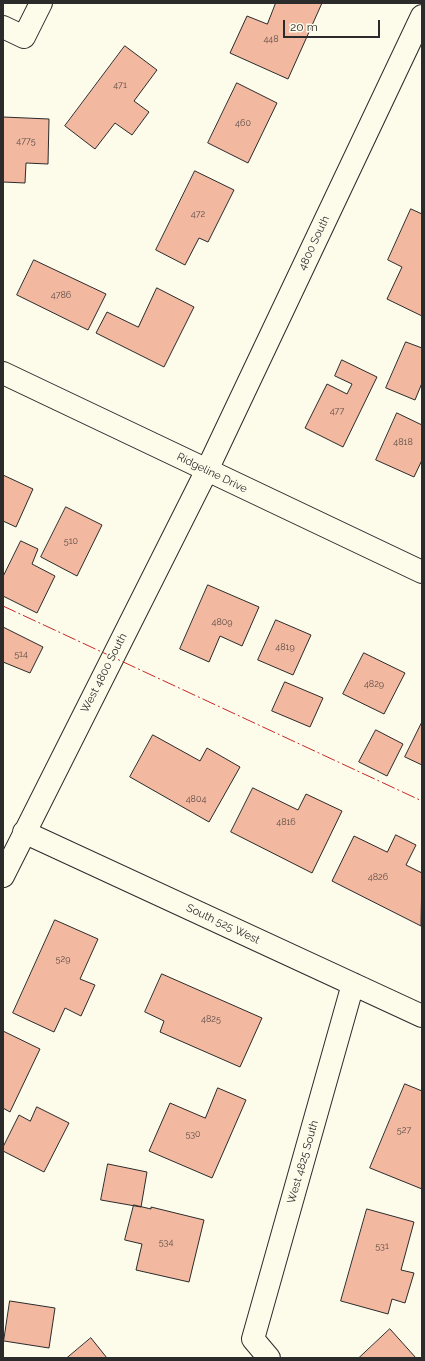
<!DOCTYPE html>
<style>
body{margin:0}
#map{position:relative;width:425px;height:1361px;overflow:hidden;background:#fdfbea;font-family:Raleway,sans-serif}
canvas{display:block}
.frame{position:absolute;inset:0;border:4px solid #2b2b2b;pointer-events:none}
.scale{position:absolute;left:283px;top:20px;width:97px;height:18px;box-sizing:border-box;border:2px solid #2b2b2b;border-top:0;padding-left:5px;font-size:12px;line-height:14px;white-space:nowrap;color:#2b2b2b;-webkit-text-stroke:3px #fdfbea;paint-order:stroke}
</style>
<div id="map">
<canvas width="425" height="1361"></canvas>
<div class="frame"></div>
<div class="scale">20 m</div>
</div>
<script>
const ctx = document.querySelector('canvas').getContext('2d');
ctx.lineJoin = 'round';
function fillPath(path, color) { ctx.fillStyle = color; ctx.fill(path, 'evenodd'); }
function trace(path, color, width, dash) { ctx.strokeStyle = color; ctx.lineWidth = width; ctx.lineCap = dash ? 'butt' : 'round'; ctx.setLineDash(dash || []); ctx.stroke(path); }
function label(font, color, halo, rows, align = 'center') {
  ctx.font = font + ' Raleway,sans-serif'; ctx.lineWidth = 3; ctx.setLineDash([]); ctx.textBaseline = 'middle'; ctx.strokeStyle = halo; ctx.fillStyle = color; for (const [text, x, y, turn = 0] of rows) {
    ctx.save(); ctx.translate(x, y); ctx.rotate((+turn || 0) * Math.PI / 180); ctx.textAlign = isNaN(turn) ? turn : align; if (halo) ctx.strokeText(text, 0, 0); ctx.fillText(text, 0, 0); ctx.restore();
  }
}
const building = new Path2D(`
 M276 3H322L288 79 230 53 247 16 267 24Z
 M125 46 157 70 134 101 149 112 132 135 115 123 95 149 65 126Z
 M237 83 277 103 248 163 208 143Z
 M3 117 49 119 48 164 26 163 25 183 3 182Z
 M195 171 234 190 208 242 199 238 185 265 156 250Z
 M411 209 422 214V316L387 299 402 267 388 260Z
 M34 260 106 294 88 330 17 295Z
 M157 288 194 307 164 367 96 333 107 312 138 327Z
 M406 342 422 348V383L415 400 386 388Z
 M342 360 377 377 343 447 305 428 327 384 347 394 352 384 335 376Z
 M397 413 422 425V460L414 477 376 460Z
 M3 475 33 489 16 527 3 521Z
 M66 507 102 525 77 576 41 557Z
 M21 541 38 549 32 564 55 576 37 613 3 596V577Z
 M208 585 259 607 242 646 220 636 209 662 180 649Z
 M276 620 311 635 293 675 258 660Z
 M3 627 43 647 30 673 3 662Z
 M364 653 405 673 384 714 343 694Z
 M285 682 323 698 310 727 272 711Z
 M422 722V765L405 757Z
 M376 730 403 744 387 776 359 762Z
 M153 735 200 761 207 748 240 767 209 822 130 777Z
 M253 788 298 810 306 794 342 811 312 873 231 832Z
 M396 835 416 845 406 865 422 873 421 926 332 881 354 836 387 852Z
 M55 920 98 939 80 979 95 985 81 1016 65 1008 54 1032 13 1013Z
 M162 974 262 1018 240 1067 160 1032 164 1021 145 1012Z
 M3 1031 40 1049 10 1112 3 1108Z
 M405 1084 422 1091V1189L370 1168Z
 M218 1088 246 1100 212 1178 149 1151 170 1103 205 1118Z
 M37 1107 69 1123 44 1172 3 1151V1147L19 1115 30 1121Z
 M108 1164 147 1172 141 1207 101 1200Z
 M134 1205 151 1209V1207L204 1220 189 1282 136 1270 142 1244 125 1240Z
 M367 1209 414 1222 401 1270 414 1273 405 1303 392 1299 388 1314 341 1301Z
 M10 1301 55 1308 49 1348 4 1341Z
 M390 1329 416 1358H359Z
 M91 1338 107 1358H67Z`);
const street = new Path2D(`
 M3 27 24 37 41 3
 M24 832 422 1016
 M3 876 207 470
 M269 1358 253 1339 353 984`);
const secondary = new Path2D(`
 M3 373 422 572
 M207 470 422 16`);
const power = new Path2D(`
 M3 606 422 801`);
const numberNames = [
 ["448",271,39],
 ["471",120,85],
 ["460",243,123],
 ["4775",26,141],
 ["472",198,214],
 ["4786",61,295],
 ["477",337,411],
 ["4818",403,442],
 ["510",71,541],
 ["4809",222,622],
 ["4819",285,647],
 ["514",21,654],
 ["4829",374,684],
 ["4804",196,799],
 ["4816",286,822],
 ["4826",378,877],
 ["529",63,959],
 ["4825",211,1019],
 ["527",404,1130],
 ["530",193,1134],
 ["534",166,1242],
 ["531",382,1246]
];
const streetNames = [
 ["4800 South",314,243,-65],
 ["Ridgeline Drive",212,473,26],
 ["West 4800 South",104,673,-63],
 ["South 525 West",223,924,25],
 ["West 4825 South",303,1162,-74]
];
fillPath(building, '#f2b8a0');
trace(building, '#2b2b2b', 1);
trace(street, '#2b2b2b', 24);
trace(secondary, '#2b2b2b', 24);
trace(street, '#fdfbea', 22);
trace(secondary, '#fdfbea', 22);
trace(power, '#c62828', 1, [14, 3, 2, 3]);
label('9px', '#5d4e48', null, numberNames);
label('11px', '#2b2b2b', '#fdfbea', streetNames);
</script>
